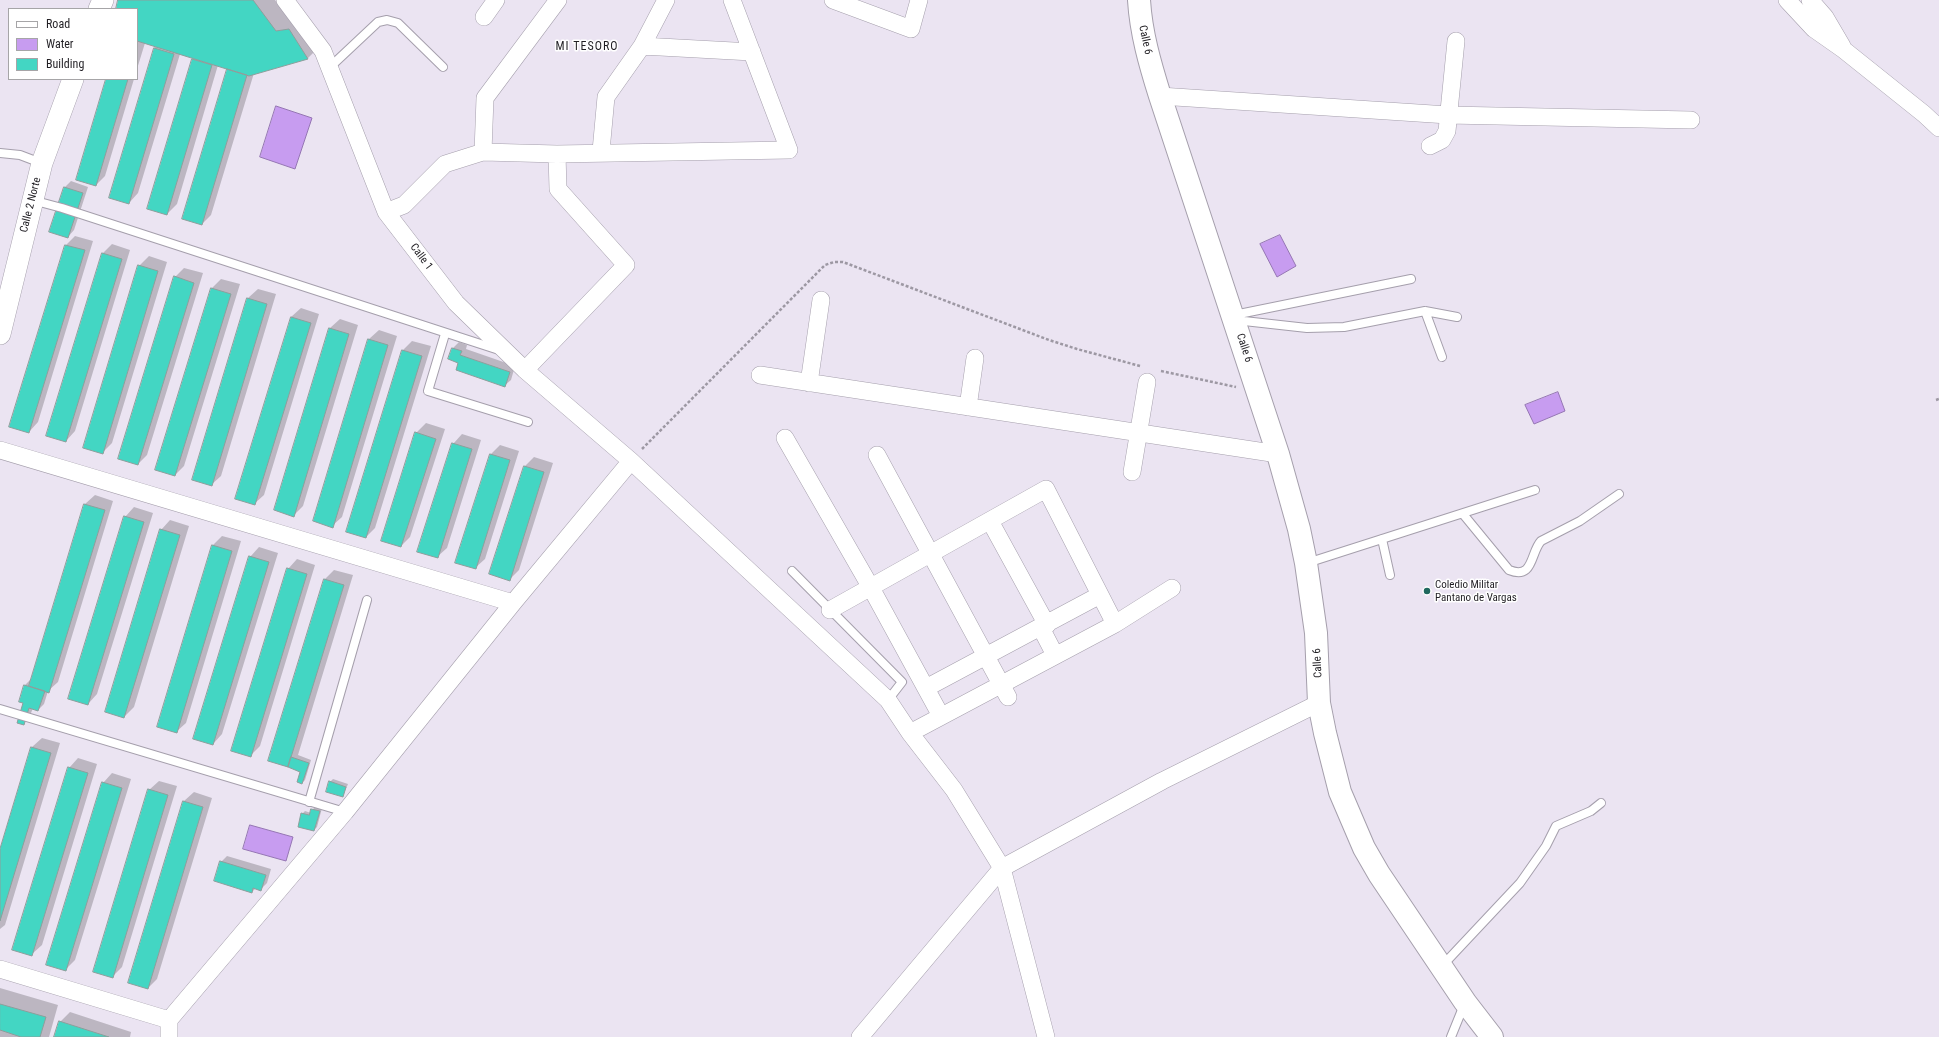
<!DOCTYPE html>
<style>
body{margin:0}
#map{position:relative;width:1939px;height:1037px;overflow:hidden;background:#ebe4f2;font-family:"Roboto Condensed",sans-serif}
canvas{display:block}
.legend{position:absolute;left:8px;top:8px;width:130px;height:72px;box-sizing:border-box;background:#fff;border:1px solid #a6a5a7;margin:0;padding:5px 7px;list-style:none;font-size:12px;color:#211f24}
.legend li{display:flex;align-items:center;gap:8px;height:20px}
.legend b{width:20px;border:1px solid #a6a5a7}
</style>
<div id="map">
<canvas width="1939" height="1037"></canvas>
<ul class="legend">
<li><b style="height:5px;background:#fff"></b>Road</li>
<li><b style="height:11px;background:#c79cf0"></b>Water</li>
<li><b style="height:11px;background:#43d6c3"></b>Building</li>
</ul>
</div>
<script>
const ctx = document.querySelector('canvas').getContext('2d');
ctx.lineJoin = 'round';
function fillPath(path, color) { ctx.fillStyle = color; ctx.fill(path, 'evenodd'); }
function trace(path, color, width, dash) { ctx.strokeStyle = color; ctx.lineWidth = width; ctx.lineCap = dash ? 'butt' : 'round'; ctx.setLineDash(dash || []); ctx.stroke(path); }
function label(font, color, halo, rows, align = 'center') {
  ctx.font = font + ' "Roboto Condensed",sans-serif'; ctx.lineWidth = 3; ctx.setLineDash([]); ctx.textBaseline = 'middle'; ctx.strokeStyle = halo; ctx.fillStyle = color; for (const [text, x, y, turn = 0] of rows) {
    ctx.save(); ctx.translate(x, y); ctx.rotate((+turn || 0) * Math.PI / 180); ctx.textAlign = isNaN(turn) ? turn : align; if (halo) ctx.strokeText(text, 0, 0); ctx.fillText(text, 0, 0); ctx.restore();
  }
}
const water = new Path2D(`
 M276 106 312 118 295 169 260 157Z
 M1280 235 1296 266 1277 277 1260 244Z
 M1558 392 1565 411 1534 424 1525 405Z
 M250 825 293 837 286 861 243 849Z`);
const shadow = new Path2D(`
 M119 0H275L289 19 320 46 307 59 254 73 211 215 202 224 229 69 218 65 177 204 167 214 194 58 180 54 138 193 129 203 154 48 156 46 145 43 137 69V9H117Z
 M107 79H134L105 176 96 185Z
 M71 181 88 187 74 230 68 237 50 231 65 187Z
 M75 236 93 241 38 422 29 432 10 426 66 245Z
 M112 244 130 250 75 431 66 441 102 254Z
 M149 256 167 262 112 443 102 453 139 266Z
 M184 268 203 273 147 455 138 464 175 277Z
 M221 279 240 284 184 466 175 475 156 470 212 288Z
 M258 289 276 294 221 476 211 485 193 480 248 298Z
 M301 308 319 314 264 495 254 504 291 317Z
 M340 319 358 325 303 506 293 516 330 328Z
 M379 330 397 336 342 517 332 526 314 521 369 339Z
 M412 341 431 346 375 528 366 537 403 350Z
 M459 342 467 345 466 349 515 366 511 380 504 386 459 362 449 359 453 348Z
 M426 423 445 429 410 537 401 546 416 433Z
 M462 434 481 440 447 548 437 557 453 444Z
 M500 445 519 451 485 559 475 568 491 454Z
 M534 457 553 463 519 570 509 580 490 574 525 466Z
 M95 495 113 501 58 682 48 691 44 704 38 710 33 708 29 718 23 724 24 702 20 701 25 685 31 679 85 504Z
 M134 507 153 513 97 694 88 704 125 517Z
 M170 520 189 526 134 707 124 717 161 530Z
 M222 536 241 541 186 723 176 732 213 545Z
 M259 547 278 553 222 734 213 744 250 557Z
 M297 559 315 565 260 746 251 755 288 569Z
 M334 570 353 575 298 755 311 760 305 780 302 783 301 771 270 761 325 579Z
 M42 738 60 743 5 925 0 929V853L32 747Z
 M78 758 97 764 42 945 32 954 69 768Z
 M112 773 131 779 75 960 66 969 103 783Z
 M333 779 348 784 343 796 330 782Z
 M159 781 177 786 122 967 112 977 149 790Z
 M194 792 212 798 157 979 148 988 184 801Z
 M315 806 322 808 317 827 314 830 302 814 305 811 311 813Z
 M227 856 271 869 267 883 261 889 256 888 252 892 221 862Z
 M0 988 58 1005 49 1037H0Z
 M70 1012 131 1032 130 1037H55L60 1022Z`);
const building = new Path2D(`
 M118 0H253L276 31 289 29 308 59 249 76 137 41V9H116Z
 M154 48 174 54 129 204 109 198Z
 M192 59 212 65 167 215 147 209Z
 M227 69 247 75 202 225 182 219Z
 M106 79H128L96 186 76 180Z
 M64 187 83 193 68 238 49 232Z
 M65 245 85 250 29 433 9 427Z
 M102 253 122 259 66 442 46 436Z
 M138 265 158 271 103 454 83 448Z
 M174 276 194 283 138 465 118 459Z
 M211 288 231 294 175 476 155 470Z
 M247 298 267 304 212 486 192 480Z
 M291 317 311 323 255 505 235 499Z
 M329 328 349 334 294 517 274 510Z
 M368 339 388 345 333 528 313 521Z
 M452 348 462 351 460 355 510 372 505 387 456 370 458 363 448 359Z
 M402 350 422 356 366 538 346 532Z
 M415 432 436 439 401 547 381 541Z
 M452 443 472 449 438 558 417 552Z
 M490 454 510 460 476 569 455 563Z
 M524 466 544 472 510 581 489 574Z
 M84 504 105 510 49 693 29 686Z
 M124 516 144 522 88 705 68 699Z
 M160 529 180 535 124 718 105 712Z
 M212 545 232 551 177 733 157 727Z
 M249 556 269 562 213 745 193 739Z
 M287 568 307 574 251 757 231 751Z
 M324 579 344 585 288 767 268 761Z
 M24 685 45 691 38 711 29 708 24 725 17 723 23 703 19 702Z
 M31 747 51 753 0 921V849Z
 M291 757 309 763 302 784 297 782 300 772 288 767Z
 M68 767 88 773 32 956 12 950Z
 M329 781 346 787 343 797 326 792Z
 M102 782 122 788 66 971 46 965Z
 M148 789 168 795 113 978 93 972Z
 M183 801 203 807 148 989 128 983Z
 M311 809 320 811 314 831 298 827 301 813 309 815Z
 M220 861 266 875 261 891 253 888 252 893 214 881Z
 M0 1004 46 1017 40 1037H21L0 1030Z
 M59 1021 109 1037H54Z`);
const path = new Path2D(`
 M1161 371 1236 387
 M1936 400 1939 399
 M642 449 825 265 834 262H843L1049 340 1077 349 1140 366`);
const service = new Path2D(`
 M329 68 378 22 387 20 398 23 443 67
 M0 153 20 155 41 163
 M32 200 62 208 499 350
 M1425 311 1442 357
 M1234 315 1411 279
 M1235 320 1307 328 1344 327 1425 311 1457 317
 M445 334 428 391 528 422
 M1463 514 1509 570C1534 580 1530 553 1541 541L1580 521 1619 494
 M1382 539 1390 575
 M1307 563 1535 490
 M792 571 902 682 888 700
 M0 709 345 812
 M309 802 367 600
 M1442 966 1520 883 1546 846 1556 826 1591 811 1601 803
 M1451 1037 1464 1005`);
const minor = new Path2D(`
 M285 0 323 51 386 212 456 303 525 370 631 461 888 700 910 733 954 790 1002 868 1046 1037
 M833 0 911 29 919 0
 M1787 0 1814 29 1844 50 1924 114 1939 128
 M1810 0 1825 17 1842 46
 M484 17 496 0
 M642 46 752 52
 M1160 96 1448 115 1691 120
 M1430 146 1442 140 1447 131 1456 41
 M601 151 606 97 642 46 666 0
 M483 152 485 98 558 0
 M386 212 404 205 445 164 483 152 557 154 789 150 732 0
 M525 370 626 265 558 189 557 154
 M760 375 1278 454
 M809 383 821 300
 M968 407 975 358
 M785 438 870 586 941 716
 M0 450 513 603
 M877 455 1008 697
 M1132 472 1147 382
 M990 521 1047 625
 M830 610 1046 489 1115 624
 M1041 628 1055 655
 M926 688 1100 595
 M910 733 1115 624 1172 588
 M0 969 169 1020
 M169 1037V1020L345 812 513 603 631 461
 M860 1037 1002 868 1162 781 1319 703`);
const tertiary = new Path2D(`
 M99 9 103 0
 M0 334 42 163 73 79`);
const primary = new Path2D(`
 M1139 0C1141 33 1150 64 1160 96L1278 454 1299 529 1306 563 1316 633 1319 703 1325 733 1340 792 1364 848 1379 874 1465 1002 1492 1037`);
const markers = [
 [1427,591,4,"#1f685e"]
];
const streetNames = [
 ["Calle 6",1145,40,78],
 ["Calle 2 Norte",31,205,-76],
 ["Calle 1",421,257,53],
 ["Calle 6",1244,348,72],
 ["Calle 6",1318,663,-93]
];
const poiNames = [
 ["Coledio Militar",1435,585],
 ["Pantano de Vargas",1435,598]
];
const neighbourhoodNames = [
 ["MI TESORO",587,47]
];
fillPath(water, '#c79cf0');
trace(water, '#9576b3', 1);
fillPath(shadow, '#0003');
fillPath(building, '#43d6c3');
trace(building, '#8d9e9b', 1);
trace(service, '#a59fac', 10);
trace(minor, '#a59fac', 18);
trace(tertiary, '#a59fac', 22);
trace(primary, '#a59fac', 24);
trace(path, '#9d98a3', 2.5, [3, 2]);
trace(service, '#fff', 8);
trace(minor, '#fff', 17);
trace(tertiary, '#fff', 21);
trace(primary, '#fff', 22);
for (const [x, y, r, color] of markers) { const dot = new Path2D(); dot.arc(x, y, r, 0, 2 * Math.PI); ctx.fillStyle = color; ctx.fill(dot); trace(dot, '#fff', 1.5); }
label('11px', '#211f24', '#fff', streetNames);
label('11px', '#211f24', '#fff', poiNames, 'left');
ctx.letterSpacing = '1px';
label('12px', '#211f24', '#fff', neighbourhoodNames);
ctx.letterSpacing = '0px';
</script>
